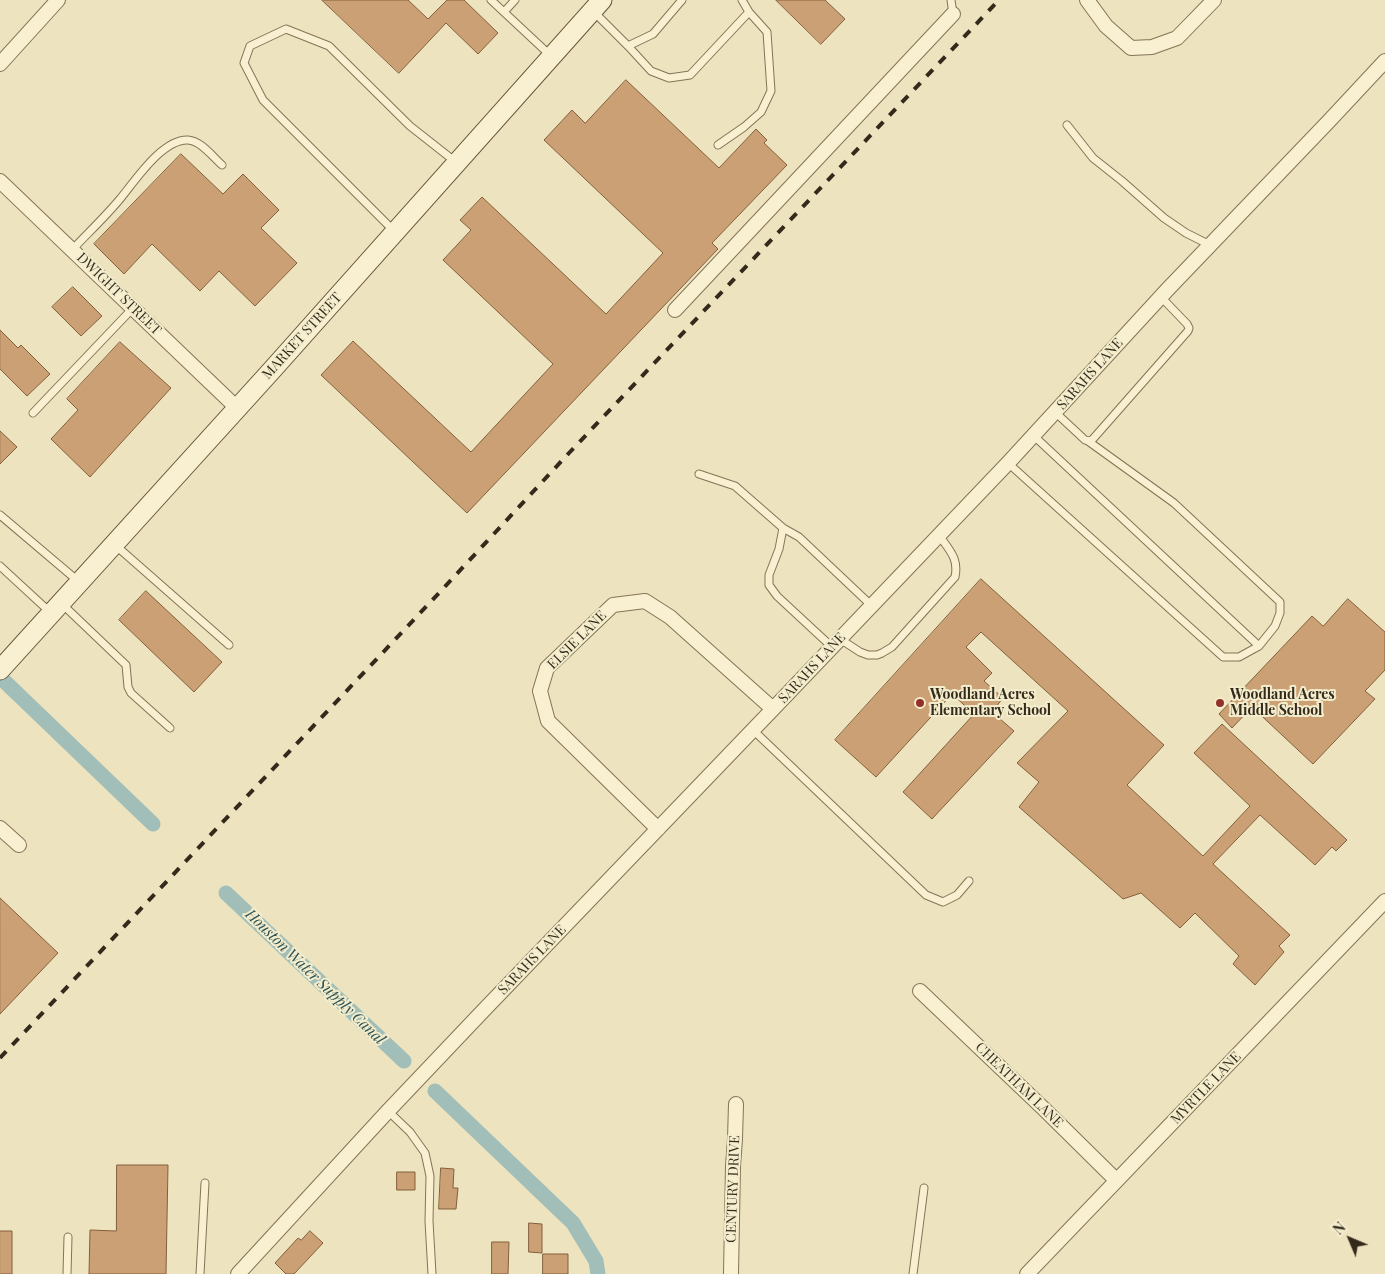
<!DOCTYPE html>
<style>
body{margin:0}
#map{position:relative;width:1385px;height:1274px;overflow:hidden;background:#ede3be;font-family:"Playfair Display",serif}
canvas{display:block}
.north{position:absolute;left:1325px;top:1214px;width:50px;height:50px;-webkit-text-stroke:4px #f4edcd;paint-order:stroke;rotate:315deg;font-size:14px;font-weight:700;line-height:20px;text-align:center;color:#342a1b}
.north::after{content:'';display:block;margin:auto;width:18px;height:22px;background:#342a1b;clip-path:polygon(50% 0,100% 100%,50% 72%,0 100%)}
</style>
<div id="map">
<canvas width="1385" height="1274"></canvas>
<div class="north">N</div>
</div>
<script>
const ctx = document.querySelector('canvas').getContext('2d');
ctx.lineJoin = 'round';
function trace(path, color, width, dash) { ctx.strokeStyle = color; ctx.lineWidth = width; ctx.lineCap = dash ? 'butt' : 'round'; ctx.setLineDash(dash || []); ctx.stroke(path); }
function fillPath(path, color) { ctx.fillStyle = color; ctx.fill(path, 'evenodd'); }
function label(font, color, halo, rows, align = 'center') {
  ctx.font = font + ' "Playfair Display",serif'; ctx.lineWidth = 4; ctx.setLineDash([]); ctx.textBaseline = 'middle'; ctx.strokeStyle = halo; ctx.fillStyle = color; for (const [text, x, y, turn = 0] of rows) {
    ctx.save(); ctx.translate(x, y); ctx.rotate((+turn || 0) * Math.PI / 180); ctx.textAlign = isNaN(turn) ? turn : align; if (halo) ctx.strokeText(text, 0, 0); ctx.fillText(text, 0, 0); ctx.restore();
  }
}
const canal = new Path2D(`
 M0 677 153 824
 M226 893 404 1061
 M435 1091 573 1223 596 1261 598 1274`);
const building = new Path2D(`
 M322 0H408L428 19 447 0H464L498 33 478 54 446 23 399 73Z
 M776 0H825L845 19 821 44Z
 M626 80 719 168 756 129 767 140 764 143 787 165 712 243 718 249 467 513 321 375 353 341 471 452 553 364 443 260 471 230 460 220 482 197 606 314 663 253 544 140 572 110 585 123Z
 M181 154 223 194 243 174 279 210 261 228 297 263 255 306 219 271 200 291 152 244 124 274 94 244Z
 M73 287 102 316 81 336 52 307Z
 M0 330 18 348 21 345 50 374 27 396 0 369Z
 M120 342 171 388 90 477 51 439 78 410 67 399Z
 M0 431 17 447 0 464Z
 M981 579 1164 745 1127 785 1203 856 1250 806 1194 753 1222 724 1347 840 1336 851 1332 847 1315 865 1260 815 1213 864 1290 935 1279 946 1284 952 1255 985 1233 964 1239 956 1195 913 1180 928 1141 893 1123 899 1019 807 1039 782 1017 763 1068 711 981 632 966 647 992 673 984 681 1003 698 992 712 1014 731 932 819 903 792 974 714 952 694 876 777 835 740Z
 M146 591 222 662 194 692 119 620Z
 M1348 599 1385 632V670L1365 691 1375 699 1313 764 1252 707 1232 728 1219 714 1312 616 1323 626Z
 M0 898 58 953 0 1014Z
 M117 1165H168L166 1274H89L90 1230 116 1231Z
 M441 1168 454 1169 453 1188H458L456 1209H439Z
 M397 1172H415V1190H397Z
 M529 1223 542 1224V1253L529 1252Z
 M0 1231H12V1274H0Z
 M310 1231 323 1243 294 1274H286L275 1263 298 1238 301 1240Z
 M492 1242H509L508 1274H492Z
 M543 1254H568V1274H543Z`);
const lane = new Path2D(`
 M491 0 551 56
 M951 0 953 14
 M593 11 628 46 651 71 669 78 690 75 749 12
 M504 12 515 0
 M628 46 653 34 682 0
 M1067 125 1093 158 1122 181 1164 218 1186 233 1210 245
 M718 145 744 127 761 112 771 91 767 32 749 12 742 0
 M394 231 263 100 244 63 250 46 286 29 329 46 410 126 457 163
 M72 250C88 233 105 217 120 199 135 181 162 139 188 140 201 141 212 156 222 165
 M1055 412 1085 440 1088 441 1092 440 1188 331 1189 328 1187 324 1161 297
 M33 413 133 308
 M1034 436 1259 646
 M1008 463 1223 657H1239L1259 646 1275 626 1280 613V602L1174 503 1088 441
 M699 474 735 486 783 528 799 537 872 606
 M0 515 78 581
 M783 528 779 549 769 575V585L777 596 832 647
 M114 544 229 645
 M0 566 51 613
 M61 603 126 665 128 687 131 693 170 728
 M840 639 860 652 868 655H877L882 653 892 647 955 577C959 558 949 550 939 535
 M753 730 926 895 943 902 957 895 969 881
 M388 1111 410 1132 425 1153 430 1176 429 1221 432 1274
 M67 1274 68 1237
 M200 1274 205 1183
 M913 1274 924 1188`);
const street = new Path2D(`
 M1087 0 1106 26 1131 48 1152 47 1177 38 1214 0
 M0 64 58 0
 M0 181 237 408
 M675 310 953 14
 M0 828 19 845
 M658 829 548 721 540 691 547 668 613 605 645 601 670 617 773 709
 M920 991 1044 1109 1116 1180
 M238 1274 388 1111 482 1012 773 709 1008 463 1167 290 1329 121 1385 61
 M731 1274 733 1166 735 1139 736 1104
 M1027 1274 1385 901`);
const secondary = new Path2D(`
 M0 670 272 370 602 0`);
const rail = new Path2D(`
 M0 1058 439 593 569 453 999 0`);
const markers = [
 [920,703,5,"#933128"],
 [1220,703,5,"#933128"]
];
const streetNames = [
 ["DWIGHT STREET",119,294,44],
 ["MARKET STREET",302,336,-48],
 ["SARAHS LANE",1090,374,-48],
 ["ELSIE LANE",577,640,-45],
 ["SARAHS LANE",812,668,-47],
 ["SARAHS LANE",532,960,-46],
 ["CHEATHAM LANE",1019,1085,44],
 ["MYRTLE LANE",1206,1088,-46],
 ["CENTURY DRIVE",733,1189,-88]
];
const poiNames = [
 ["Woodland Acres",930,695],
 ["Elementary School",930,711],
 ["Woodland Acres",1230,695],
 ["Middle School",1230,711]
];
const waterNames = [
 ["Houston Water Supply Canal",315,977,44]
];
trace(canal, '#a1beb8', 15);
fillPath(building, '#cba074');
trace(building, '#83603d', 1);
trace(lane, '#847457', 9);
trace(street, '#847457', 16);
trace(secondary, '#66543a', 21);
trace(lane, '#f8f0d0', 7);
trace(street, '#f8f0d0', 14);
trace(secondary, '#f8f0d0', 19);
trace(rail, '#342a1b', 4, [9, 9]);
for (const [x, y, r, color] of markers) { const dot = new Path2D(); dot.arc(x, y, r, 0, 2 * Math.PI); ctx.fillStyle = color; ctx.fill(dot); trace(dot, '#f4edcd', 2); }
label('14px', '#342a1b', '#f4edcd', streetNames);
label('bold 14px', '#342a1b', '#f4edcd', poiNames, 'left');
label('italic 15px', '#2b5254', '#f4edcd', waterNames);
</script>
